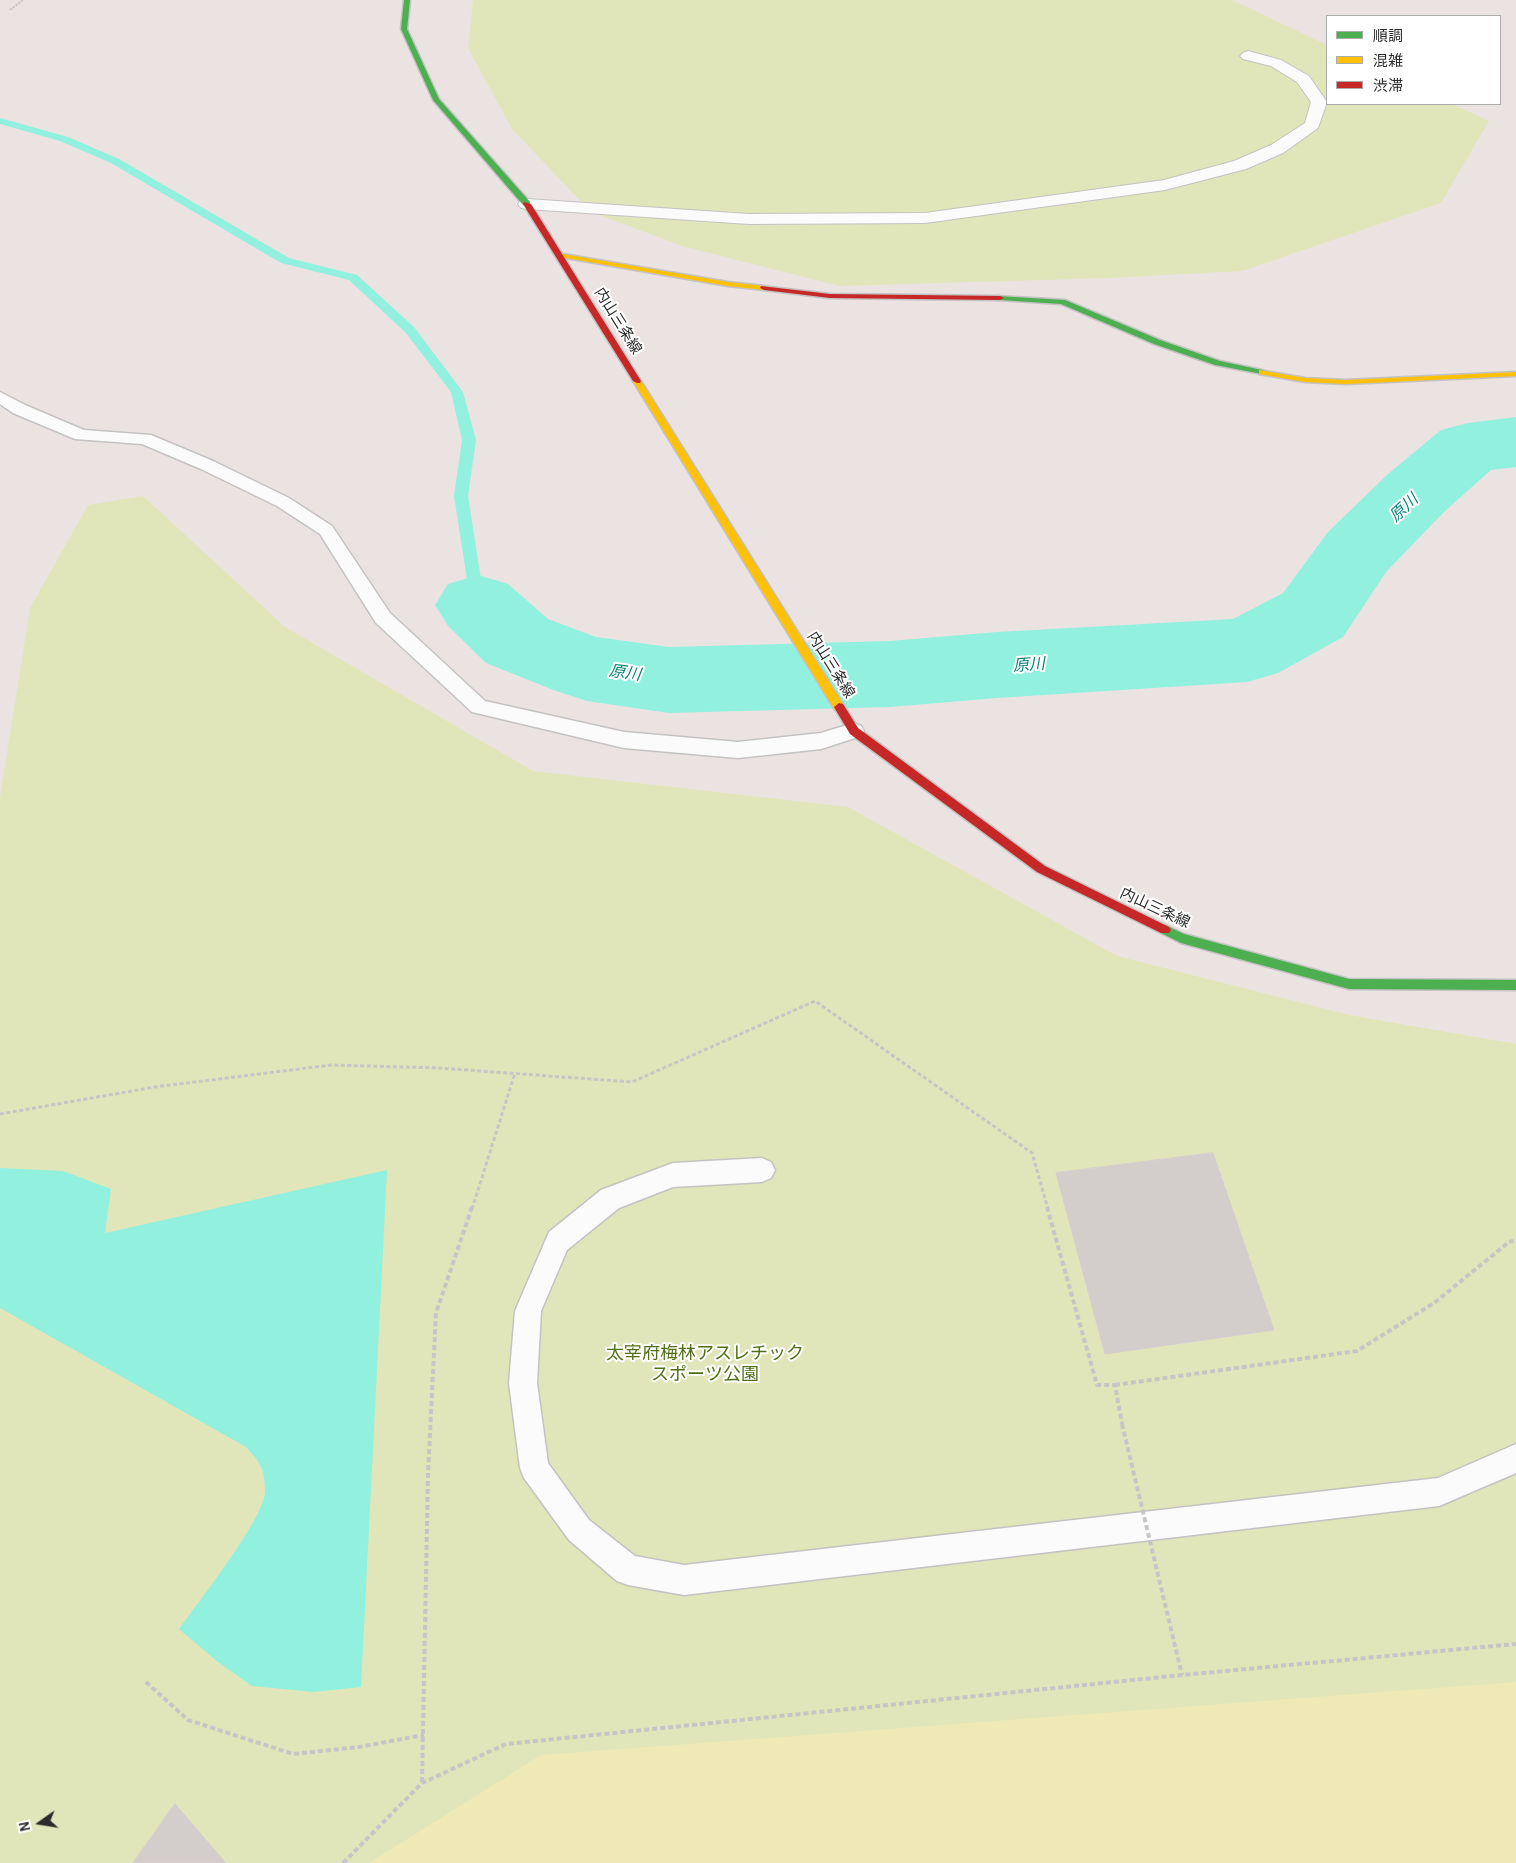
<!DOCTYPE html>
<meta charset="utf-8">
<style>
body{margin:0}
#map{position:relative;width:1516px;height:1863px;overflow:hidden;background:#ebe3e2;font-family:"Alegreya Sans","Noto Sans JP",sans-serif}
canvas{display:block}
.legend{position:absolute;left:1326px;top:15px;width:175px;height:90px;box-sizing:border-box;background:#fff;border:1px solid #ababab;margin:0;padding:6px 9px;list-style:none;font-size:15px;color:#2c2c2c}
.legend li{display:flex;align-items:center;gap:10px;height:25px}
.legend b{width:25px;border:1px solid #ababab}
.north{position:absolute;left:15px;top:1798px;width:50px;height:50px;-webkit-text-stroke:4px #fff;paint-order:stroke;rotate:257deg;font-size:14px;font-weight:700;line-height:20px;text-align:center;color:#2c2c2c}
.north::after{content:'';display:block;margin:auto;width:18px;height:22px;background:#2c2c2c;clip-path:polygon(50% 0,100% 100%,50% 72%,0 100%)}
</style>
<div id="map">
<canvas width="1516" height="1863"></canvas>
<ul class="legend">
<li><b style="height:6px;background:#4caf50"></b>順調</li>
<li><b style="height:6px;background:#ffc107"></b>混雑</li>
<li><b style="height:6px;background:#c62828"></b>渋滞</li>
</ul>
<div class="north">N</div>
</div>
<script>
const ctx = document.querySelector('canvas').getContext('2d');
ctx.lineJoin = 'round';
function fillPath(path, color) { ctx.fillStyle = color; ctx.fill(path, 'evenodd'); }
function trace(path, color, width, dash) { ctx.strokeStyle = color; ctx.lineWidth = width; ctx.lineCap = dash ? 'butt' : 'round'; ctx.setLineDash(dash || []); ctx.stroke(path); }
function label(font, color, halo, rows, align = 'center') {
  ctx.font = font + ' "Alegreya Sans","Noto Sans JP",sans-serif'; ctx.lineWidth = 4; ctx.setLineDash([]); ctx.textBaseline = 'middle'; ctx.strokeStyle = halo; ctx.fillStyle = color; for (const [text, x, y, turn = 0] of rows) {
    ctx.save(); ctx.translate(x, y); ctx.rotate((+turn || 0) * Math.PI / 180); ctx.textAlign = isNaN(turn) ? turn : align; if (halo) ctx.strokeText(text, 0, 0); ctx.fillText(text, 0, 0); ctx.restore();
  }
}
const green = new Path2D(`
 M473 0H1232L1327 45V104H1452L1489 121 1441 203 1242 271 1110 278 839 286 685 247 591 212 512 129 468 48Z
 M143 496 285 627 533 771 848 807 1117 956 1349 1015 1516 1044V1863H0V797L30 608 88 505Z`);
const pitch = new Path2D(`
 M1516 1682V1863H369L541 1755Z`);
const water = new Path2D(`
 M0 1168 63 1171 111 1189 105 1233 387 1170 361 1687 313 1692 252 1686 218 1662 179 1629C197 1604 266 1516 265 1491 265 1469 260 1462 246 1447L0 1308Z`);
const stream = new Path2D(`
 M0 118 68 137 119 159 289 258 357 275 414 327 463 392 476 440 468 496 485 605 483 609 478 610 473 609 471 605 454 496 462 440 451 392 406 333 349 280 281 263 111 163 60 141 0 124Z`);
const river = new Path2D(`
 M1516 417V467L1491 470 1444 512 1386 572 1343 637 1278 673 1247 682 997 698 890 707 669 713 587 701 556 691 486 663 448 626 435 605 448 584 478 575 508 584 548 619 596 637 669 647 890 641 997 632 1233 619 1283 593 1328 532 1388 474 1441 430 1468 423Z`);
const building = new Path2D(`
 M1213 1153 1274 1330 1105 1354 1056 1173Z
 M175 1804 226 1863H133Z`);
const pathFar2 = new Path2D(`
 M10 10 23 0`);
const pathFar1 = new Path2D(`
 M0 1114 155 1087 331 1065 439 1068 632 1082 815 1001 1032 1153 1048 1209
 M472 1209 515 1073`);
const path = new Path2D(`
 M1047 1207 1097 1385H1115L1122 1424
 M1115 1385 1357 1351 1434 1303 1509 1242 1516 1240
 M146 1682 188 1720 293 1754 359 1747 424 1735
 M422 1782 428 1474 436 1313 472 1207
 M343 1863 422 1783 506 1744 1182 1675 1516 1644`);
const lane = new Path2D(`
 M0 392 25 405 84 430 151 435 213 461 289 498 332 526 390 613 485 701 624 732 738 742 821 733 854 723 861 726 864 731 861 736 821 749 738 758 624 748 472 712 376 623 320 534 277 506 201 469 142 444 75 439 13 413 0 404Z
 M762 1158 771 1162 775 1170 771 1178 762 1182 673 1187 619 1208 567 1250 541 1311 537 1383 548 1463 589 1520 635 1556 684 1565 1438 1478 1516 1444V1473L1439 1506 684 1595 628 1585 617 1581 569 1540 524 1478 520 1468 509 1383 515 1311 549 1232 601 1190 673 1163Z`);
const street = new Path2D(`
 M1248 51 1281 60 1309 76 1327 102 1318 128 1283 153 1246 169 1165 190 925 223 749 224 527 209 521 208 518 204 521 200 527 199 749 214 925 213 1164 180 1234 161 1271 145 1305 123 1311 102 1297 82 1271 66 1243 59 1240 56 1243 53Z`);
const fast = new Path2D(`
 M404 0H410L407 29 439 99 530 202V206H524L433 100 401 29Z
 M997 296 1065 300 1160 340 1220 361 1262 370 1266 372 1262 374 1215 365 1154 344 1061 304 1000 300H997Z
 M1165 925 1184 934 1349 979 1516 980V990L1349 989 1181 943 1161 933 1159 930 1161 927Z`);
const slow = new Path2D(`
 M557 253 728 282 764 286 768 288 764 290 728 286 560 257 556 255Z
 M1259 370 1305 378 1346 380 1516 372V376L1346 384 1305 382 1259 374Z
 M634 379H637L641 381 843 704 844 707 843 710H835L633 381Z`);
const jam = new Path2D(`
 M524 202 531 204 641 381 640 383H637L633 381 523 204Z
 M761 286 830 294 1000 296 1004 298 1000 300 830 298 764 290 760 288Z
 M839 703 843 704 858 728 1045 866 1169 927 1171 930 1169 933H1161L1037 872 850 734 834 707Z`);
const pathBridge = new Path2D(`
 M1122 1424 1182 1675`);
const streetNames = [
 ["内山三条線",618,321,58],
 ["内山三条線",831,665,58],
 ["内山三条線",1155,908,25]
];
const waterNames = [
 ["原川",1404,508,-43],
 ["原川",1029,665,-4],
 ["原川",625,673,8]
];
const nearParknames = [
 ["太宰府梅林アスレチック",705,1354],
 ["スポーツ公園",705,1375]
];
fillPath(green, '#e0e6b9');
fillPath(pitch, '#eee9b7');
fillPath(water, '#92f0de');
fillPath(stream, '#92f0de');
fillPath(river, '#92f0de');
fillPath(building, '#d3cdcc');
trace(building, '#d6cfce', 1);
trace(lane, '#c4c2c3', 3);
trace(street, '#c4c2c3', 2);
trace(fast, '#c4c2c3', 3);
trace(slow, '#c4c2c3', 3);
trace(jam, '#c4c2c3', 3);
trace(pathFar2, '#c7c6c6', 2, [2.5, 1]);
trace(pathFar1, '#c7c6c6', 3, [4, 2.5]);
trace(path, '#c7c6c6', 4, [5, 3]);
fillPath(lane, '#fcfbfb');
fillPath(street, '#fcfbfb');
fillPath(fast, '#4caf50');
fillPath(slow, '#ffc107');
fillPath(jam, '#c62828');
trace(pathBridge, '#c7c6c6', 4, [5, 3]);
label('15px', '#2c2c2c', '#fff', streetNames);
label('italic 16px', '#088276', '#fff', waterNames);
label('18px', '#517016', '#fff', nearParknames);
</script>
